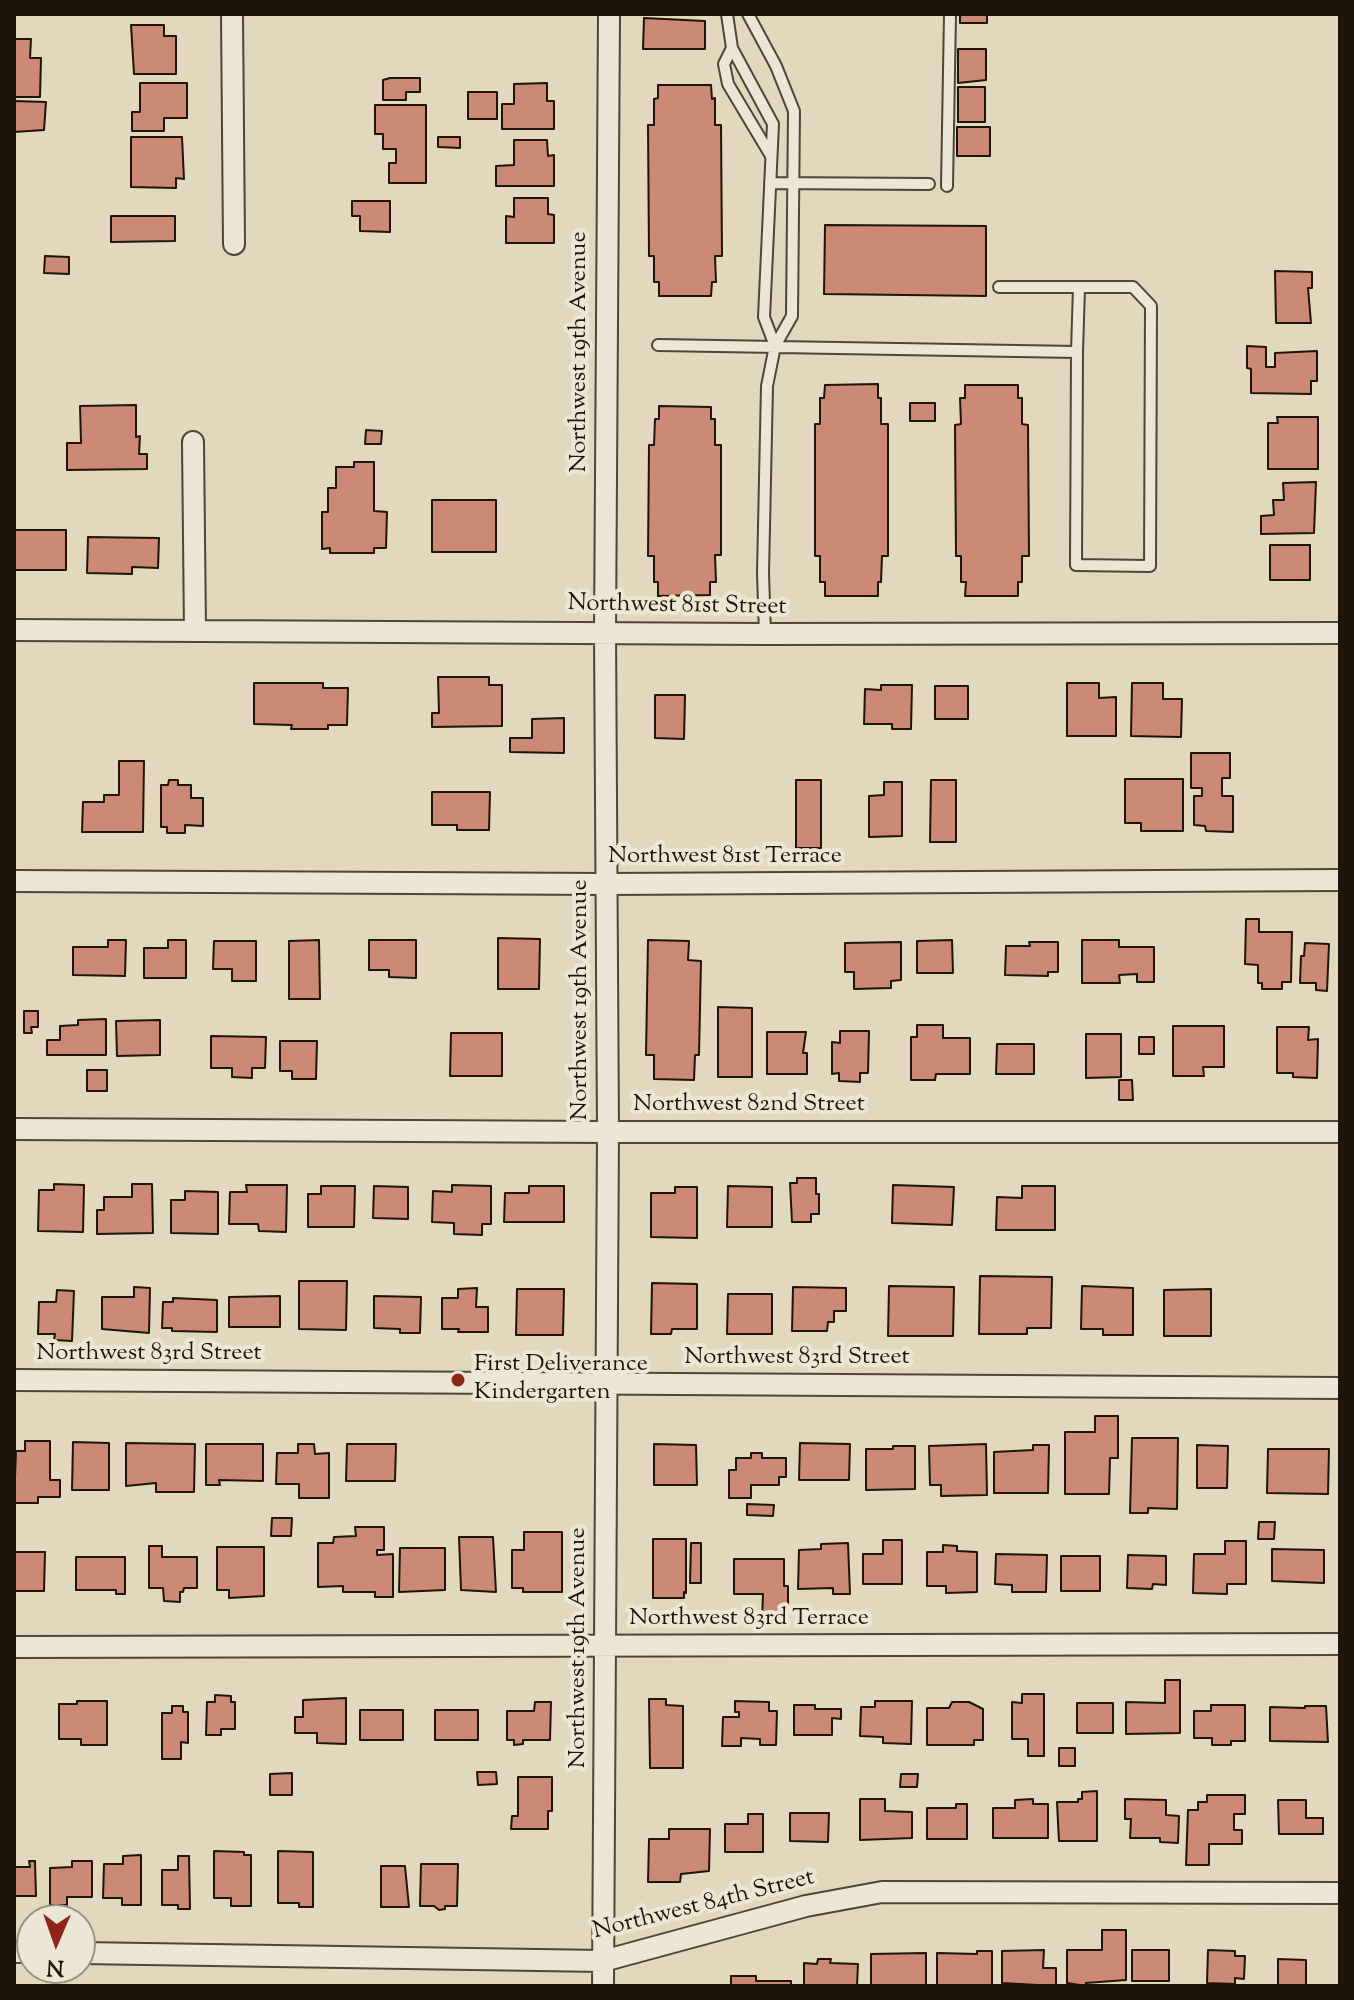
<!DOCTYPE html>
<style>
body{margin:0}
#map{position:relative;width:1354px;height:2000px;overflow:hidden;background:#e1d8bd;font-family:"Sorts Mill Goudy",serif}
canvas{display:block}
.frame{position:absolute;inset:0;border:16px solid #1f1409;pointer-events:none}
.north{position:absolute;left:16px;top:1904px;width:80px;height:80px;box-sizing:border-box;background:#ece6d4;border:2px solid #9a9283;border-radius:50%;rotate:182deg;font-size:22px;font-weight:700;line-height:32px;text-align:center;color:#1f1409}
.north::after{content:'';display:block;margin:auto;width:28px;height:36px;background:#8f2418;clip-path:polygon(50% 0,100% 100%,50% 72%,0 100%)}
</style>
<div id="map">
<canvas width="1354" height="2000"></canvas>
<div class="frame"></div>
<div class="north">N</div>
</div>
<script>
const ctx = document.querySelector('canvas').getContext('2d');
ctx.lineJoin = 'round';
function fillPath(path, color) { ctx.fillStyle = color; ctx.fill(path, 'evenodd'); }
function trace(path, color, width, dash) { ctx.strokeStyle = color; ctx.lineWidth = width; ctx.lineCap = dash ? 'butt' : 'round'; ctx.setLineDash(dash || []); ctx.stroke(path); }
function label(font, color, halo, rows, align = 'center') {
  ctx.font = font + ' "Sorts Mill Goudy",serif'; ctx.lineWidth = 8; ctx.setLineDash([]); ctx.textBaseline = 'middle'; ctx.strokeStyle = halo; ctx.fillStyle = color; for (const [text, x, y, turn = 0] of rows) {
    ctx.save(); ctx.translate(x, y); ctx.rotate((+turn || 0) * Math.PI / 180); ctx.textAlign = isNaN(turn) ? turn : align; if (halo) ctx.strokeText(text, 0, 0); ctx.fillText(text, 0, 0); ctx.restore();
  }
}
const building = new Path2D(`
 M960 14H987V23H960Z
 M644 18 705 21V49H643Z
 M131 25H164V36H176V74H134Z
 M14 39H31L30 58H41L40 97H14Z
 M958 49H986V80L958 83Z
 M390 78H420V92H406V100H383V80Z
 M140 83H187V118H164V131H132V112H140Z
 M547 83V101H554V129H502V104H514V84Z
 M658 85H711L712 99 715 98V125H721L722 256H715L716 282H712L711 296H659V282H654V256H649L648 125H654V99L658 98Z
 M958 87H985V122H958Z
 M468 92H497V119H468Z
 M14 101 46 102 44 130 14 132Z
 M375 105H426V183H389V163H396V149H383V134H375Z
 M957 127H990V156H957Z
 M131 137H182L184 179 176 178V188L131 187Z
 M438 137H460V148L438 147Z
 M514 140H547L548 156 554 155V186H496V166L514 165Z
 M514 198H548V214L554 215V243H506V216L514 217Z
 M352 201H390V232L360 231V216H352Z
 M111 216H175V241L111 242Z
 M825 225 986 226V296L824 294Z
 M45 256 69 257V274L44 273Z
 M1275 271 1312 272V288H1308L1311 323H1276Z
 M1247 346 1266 347V367H1275V353L1317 351V381H1311V394L1251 393V369L1247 368Z
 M878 384V398H881V424H888V556H882L881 582H878V596H825V582H820V556H815V424H820V398H824L825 385Z
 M965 385H1018V398H1022V424L1028 425 1029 556H1022V582H1018V596H965L966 582H961V556H956L955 425 961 424 960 398H965Z
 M910 403H935V421H910Z
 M136 405V437L140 436 139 454H147V469L67 470V443H81L80 406Z
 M659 406 711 407V419H715V445H721V555H715L716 582H710V595L658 596V582H654V556H648L649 445H654L655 419H659Z
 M1277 417H1318V469H1268V423H1278Z
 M366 430 382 431 381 444H365Z
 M354 462H374V511L387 512 386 548H374V553H330V548L322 549V512H328V488H336V467H354Z
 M1316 482 1314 533 1261 534V516L1274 515 1273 500H1284L1283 483Z
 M432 500H496V552H432Z
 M14 530H66V570H14Z
 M88 537 159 538 158 568 132 567V574L87 573Z
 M1270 545H1310V580H1270Z
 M438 677H489V685H502V726L432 727V713H439Z
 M254 683H323V688H348L347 725H328V729H291L292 725 254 724Z
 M1067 683H1099V698L1116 697V736H1067Z
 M1132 683H1163V699H1182L1181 737 1131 736Z
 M881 685H912L911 729H892V724H864L865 689 881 690Z
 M935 686H968V719H935Z
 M655 695H685L684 739 655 738Z
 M564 718V753L510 752V738H532V719Z
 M1191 753H1230V778H1222V796H1233V832L1206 831 1205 826 1194 825V796H1202V788H1191Z
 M119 761H144L143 832H82L83 802H104V795H119Z
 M1125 779H1183V831H1141V823H1125Z
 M169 780H178V785H191V798H203V826L185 825V833H167V827H161V785H168Z
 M796 780H821V848H796Z
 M931 780H956V842H930Z
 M884 782H902V836L869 837V796L884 795Z
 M432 792H490L489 830H457V825H432Z
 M1246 919H1259V932H1292L1291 982H1282V989H1262V983H1258V965L1245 964Z
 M498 938 540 939 539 989H498Z
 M108 940H126L125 976 73 975V947H108Z
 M168 940H186V978H144V948H168Z
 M319 940 320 999H289V941Z
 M369 940H416V978L389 977V970H369Z
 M648 940 689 941 688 960 701 961 699 1055H695L694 1080 654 1079V1055H646Z
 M952 940 953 973H917V941Z
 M1082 940H1119V947H1154V982H1137V974L1119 975 1120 983H1082Z
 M214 941H256V981H232V969H213Z
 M901 942V980L891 981V988L854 989V972H845V943Z
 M1029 942H1058V972H1048V976L1005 975 1006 946H1030Z
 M1305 943 1329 944 1327 991 1316 990V983H1300L1301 956H1304Z
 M718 1007 752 1008V1077H718Z
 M24 1011H38V1027H31L32 1033H24Z
 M106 1019V1055H47V1040H60V1026L78 1025V1020Z
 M160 1020V1055L117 1056 116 1021Z
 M917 1025H943V1038H970V1074H936L935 1080H911V1037H917Z
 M1173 1026H1224V1067H1203L1204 1076H1173Z
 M1277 1027H1309L1308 1040 1318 1039 1317 1078 1293 1077V1073H1277Z
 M840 1031H869L868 1073H860V1082L839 1081V1073L832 1074V1042L840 1043Z
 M767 1032H806L803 1053H807V1074H767Z
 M451 1033H502V1076H450Z
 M1086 1034H1121V1077L1086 1078Z
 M211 1036 266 1037 265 1068H252V1078L232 1077V1068H211Z
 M1139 1037H1154V1054H1139Z
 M280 1041H317L316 1079H292V1071H280Z
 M997 1044H1034V1074H996Z
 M87 1070H107V1091H87Z
 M1119 1080H1132L1133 1100H1119Z
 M797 1178H816V1194H819V1214H811V1222H792L790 1183H797Z
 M54 1184 84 1185 83 1232 38 1231 39 1190H54Z
 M132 1184H152L153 1233 97 1234V1210H104V1197H132Z
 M246 1185H287L286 1232 259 1231 258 1224H229L230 1192H247Z
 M452 1185 491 1186V1224H482V1235L454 1234V1223L432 1222 433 1191 452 1192Z
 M893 1185 954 1187 952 1225 892 1223Z
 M321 1186H355L354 1227H308V1194H321Z
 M374 1186 408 1187V1219L373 1218Z
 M529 1186H564V1222H504L505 1193H529Z
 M728 1186 772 1187V1227H727Z
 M1022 1186H1055V1230H996L997 1197 1022 1198Z
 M675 1187H697V1238L651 1237V1193H675Z
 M185 1191 218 1192V1234L171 1233V1200H185Z
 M980 1276 1052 1277 1051 1328H1027V1334H979Z
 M299 1281H347L346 1330 299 1329Z
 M652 1283 697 1284V1329H672L671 1334H651Z
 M889 1286 954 1287 953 1336H888Z
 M1082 1286 1133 1288V1335H1103V1329H1081Z
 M134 1287 150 1288 149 1333 102 1329V1297H134Z
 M793 1287 846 1288V1311H834V1322H828L827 1331H792Z
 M477 1288 476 1307H488V1332H458L459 1329H442V1298H458V1289Z
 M517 1289H564L563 1335H516Z
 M1211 1289V1336H1164V1290Z
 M57 1290 74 1291 72 1341 54 1340 55 1334H38L39 1302H56Z
 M728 1294H772V1334H727Z
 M280 1296V1327H229V1297Z
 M374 1296 421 1297 420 1333H400V1329L374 1328Z
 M173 1298 217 1300V1332L172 1331V1328H162L163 1302H173Z
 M1095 1416H1118V1458H1110L1109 1494H1065V1432H1095Z
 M1132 1438H1178L1177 1509 1148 1508V1513H1130Z
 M25 1441H50V1480H60V1497H38V1503H14L16 1451H25Z
 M73 1442 109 1443V1490H72Z
 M126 1443 195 1444 194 1492H156V1483L126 1486Z
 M800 1443 850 1444 849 1480H799Z
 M206 1444H263V1481L219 1480 220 1485H206Z
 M298 1444H314L315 1454 329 1453V1498H299V1484H276L277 1453H298Z
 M347 1444H396L395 1481H346Z
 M654 1444 696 1445 697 1485H654Z
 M986 1444 987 1495 941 1496V1485H930L929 1446Z
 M1033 1445H1049L1048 1493H994V1452L1033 1450Z
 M1197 1445 1228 1446 1227 1488H1197Z
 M893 1446H915V1489L866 1490V1449H893Z
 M1268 1449H1329L1328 1494 1267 1493Z
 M751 1453H762V1458H786V1477H779V1485H751V1498H729V1470H736V1458H751Z
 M747 1504 774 1505 773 1516 747 1515Z
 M272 1518H292L291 1536H271Z
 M1259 1522H1275L1274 1539H1258Z
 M355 1527H384V1550H377V1555L393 1554V1597H375V1592H343V1586L318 1587V1543H333L334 1537 356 1536Z
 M524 1532H562V1592H523V1588H512V1550H524Z
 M459 1537H493L496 1592 461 1590Z
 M653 1539H686V1593L684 1592V1598H653Z
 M883 1540H902V1584H863V1554H883Z
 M1225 1541H1246V1584H1227V1594L1193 1593 1194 1554H1225Z
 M691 1543H701V1583H690Z
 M848 1543 850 1594H833V1588L798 1589 799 1550 821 1549V1544Z
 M943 1545 957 1546V1551L977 1552V1592L946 1593V1586H927V1552H943Z
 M149 1546H162V1557H197V1588H184L183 1592H180V1602L164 1601 163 1588H149Z
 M217 1547H264V1596L229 1598V1590H217Z
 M400 1548H445V1590L399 1592Z
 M1272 1549 1324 1550V1583L1272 1581Z
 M14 1552H45L44 1591H14Z
 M996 1554 1047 1555 1046 1592H1012V1585L995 1584Z
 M1128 1555 1166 1556V1585L1153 1584 1152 1589 1127 1588Z
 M1061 1556H1100V1591H1061Z
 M76 1557H125V1594H116V1590H76Z
 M734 1559H784V1586H788V1619H762L763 1594H734Z
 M1165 1680H1180V1733L1126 1734V1702L1165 1703Z
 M1022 1694H1044V1756H1028V1739H1012V1702L1022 1703Z
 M215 1695 231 1696V1702H235V1729H221V1735H206L207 1702H215Z
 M346 1698V1744L317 1743V1733H295V1717H303V1700Z
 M649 1699H666V1705L683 1706V1768H650Z
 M77 1701H107V1745H81V1739H59V1704H77Z
 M735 1701 769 1702V1711H777L776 1745H760V1739L741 1738V1746H722L723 1717H739V1712H735Z
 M875 1701H912L911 1744 883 1743V1737L860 1736 861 1707H875Z
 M535 1702H551L550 1740H523V1744L514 1745V1740H507V1711H534Z
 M952 1702H969L983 1709V1740H974V1745H927V1708H949Z
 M1077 1703H1113V1733H1077Z
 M794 1705H815V1709H841V1719L832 1718V1735H794Z
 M1211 1705H1245V1741H1231V1745H1212V1738H1194V1711H1211Z
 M172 1706H183V1712H188V1743L181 1742V1759H162V1713H172Z
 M1305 1706H1326L1328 1742 1270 1741V1707L1305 1708Z
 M360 1710H403V1740H360Z
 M435 1710H478V1740H435Z
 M1059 1748H1075V1766H1059Z
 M477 1772H496L497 1784 478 1785Z
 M292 1773V1795H270V1774Z
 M901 1774H918L917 1787H900Z
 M518 1777H552V1811H548V1829H511L512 1816H518Z
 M1097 1791V1841H1059L1057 1802H1078V1799H1082V1792Z
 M1207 1795H1245V1814H1234V1830H1242V1844H1209V1865H1186L1188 1810H1198V1802H1207Z
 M860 1799H885V1811L912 1812V1838L860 1840Z
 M1033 1799V1804H1048V1838H993V1808H1015V1800Z
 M1125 1799 1166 1800V1815L1179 1816 1178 1843 1160 1842V1838H1130L1131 1819H1125Z
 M1278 1800H1306V1818H1323V1834H1279Z
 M956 1804H967V1839H927V1808H956Z
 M790 1813H829L828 1842 790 1841Z
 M748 1814H763V1852H725V1824H748Z
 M669 1829H710L709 1871 681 1874 680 1882H648L649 1839H669Z
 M214 1851 244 1852V1855H251V1906H231V1898H214Z
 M278 1851 313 1852V1907H299V1903H278Z
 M141 1855V1905H122V1898H103L104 1864H123V1856Z
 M178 1856H189L190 1909H178V1905H162V1870H178Z
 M29 1861H35L36 1896H14V1867H30Z
 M72 1861H92V1897H67V1905H50V1868L72 1867Z
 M421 1864H458L457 1906H445V1909L439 1910 434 1906H420Z
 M381 1866H405L409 1907H381Z
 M1102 1930H1126V1980L1086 1983V1986L1067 1983V1950H1102Z
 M1044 1950 1043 1968H1056V1986L1002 1983V1951Z
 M1132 1950H1169V1981H1132Z
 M1208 1950 1235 1951V1956H1245L1244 1979 1235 1978V1984L1207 1983Z
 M977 1951H992V1986L937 1985V1953L977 1954Z
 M926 1953V1986L871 1985V1954Z
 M818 1959H831L830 1963 858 1964 857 1986H804V1963L817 1964Z
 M1278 1959 1306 1960V1986H1278Z
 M731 1976H756V1981H791V1986H731Z`);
const lane = new Path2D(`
 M727 14 732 48 773 124 764 317 775 346
 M748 14 776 66 794 111 792 316 775 346 767 386 763 573 765 634
 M732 48 724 64 728 84 771 156
 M770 183 929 184
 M947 186 950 14
 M658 345 1077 352 1076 565 1150 566 1151 306 1133 287H999
 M1077 352 1079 287`);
const street = new Path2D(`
 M232 14 234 244
 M193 442 195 631
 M14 630 765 634 1340 633
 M14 881 607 884 1340 880
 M14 1129 608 1132H1340
 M14 1380 1340 1388
 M14 1647 1340 1644
 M14 1952H32
 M80 1953 603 1961 806 1906 882 1892 1340 1893
 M603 1986 608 1132 605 632 609 14`);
const markers = [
 [458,1380,8,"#8f2418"]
];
const streetNames = [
 ["Northwest 19th Avenue",581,352,-90],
 ["Northwest 81st Street",677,607,1],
 ["Northwest 81st Terrace",725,858],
 ["Northwest 19th Avenue",582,1000,-90],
 ["Northwest 82nd Street",749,1106],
 ["Northwest 83rd Street",149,1355],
 ["Northwest 83rd Street",797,1359],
 ["Northwest 83rd Terrace",749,1620],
 ["Northwest 19th Avenue",580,1648,-90],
 ["Northwest 84th Street",704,1906,-14]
];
const poiNames = [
 ["First Deliverance",474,1366],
 ["Kindergarten",474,1394]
];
fillPath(building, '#cc8975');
trace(building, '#1f1409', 2);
trace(lane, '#504536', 14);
trace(street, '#504536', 24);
trace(lane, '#ece6d4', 10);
trace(street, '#ece6d4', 20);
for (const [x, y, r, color] of markers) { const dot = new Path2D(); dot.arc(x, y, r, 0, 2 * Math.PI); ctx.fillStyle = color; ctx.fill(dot); trace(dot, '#ece6d4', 3); }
label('24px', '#1f1409', '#ece6d4', streetNames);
label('24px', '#1f1409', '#ece6d4', poiNames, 'left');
</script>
